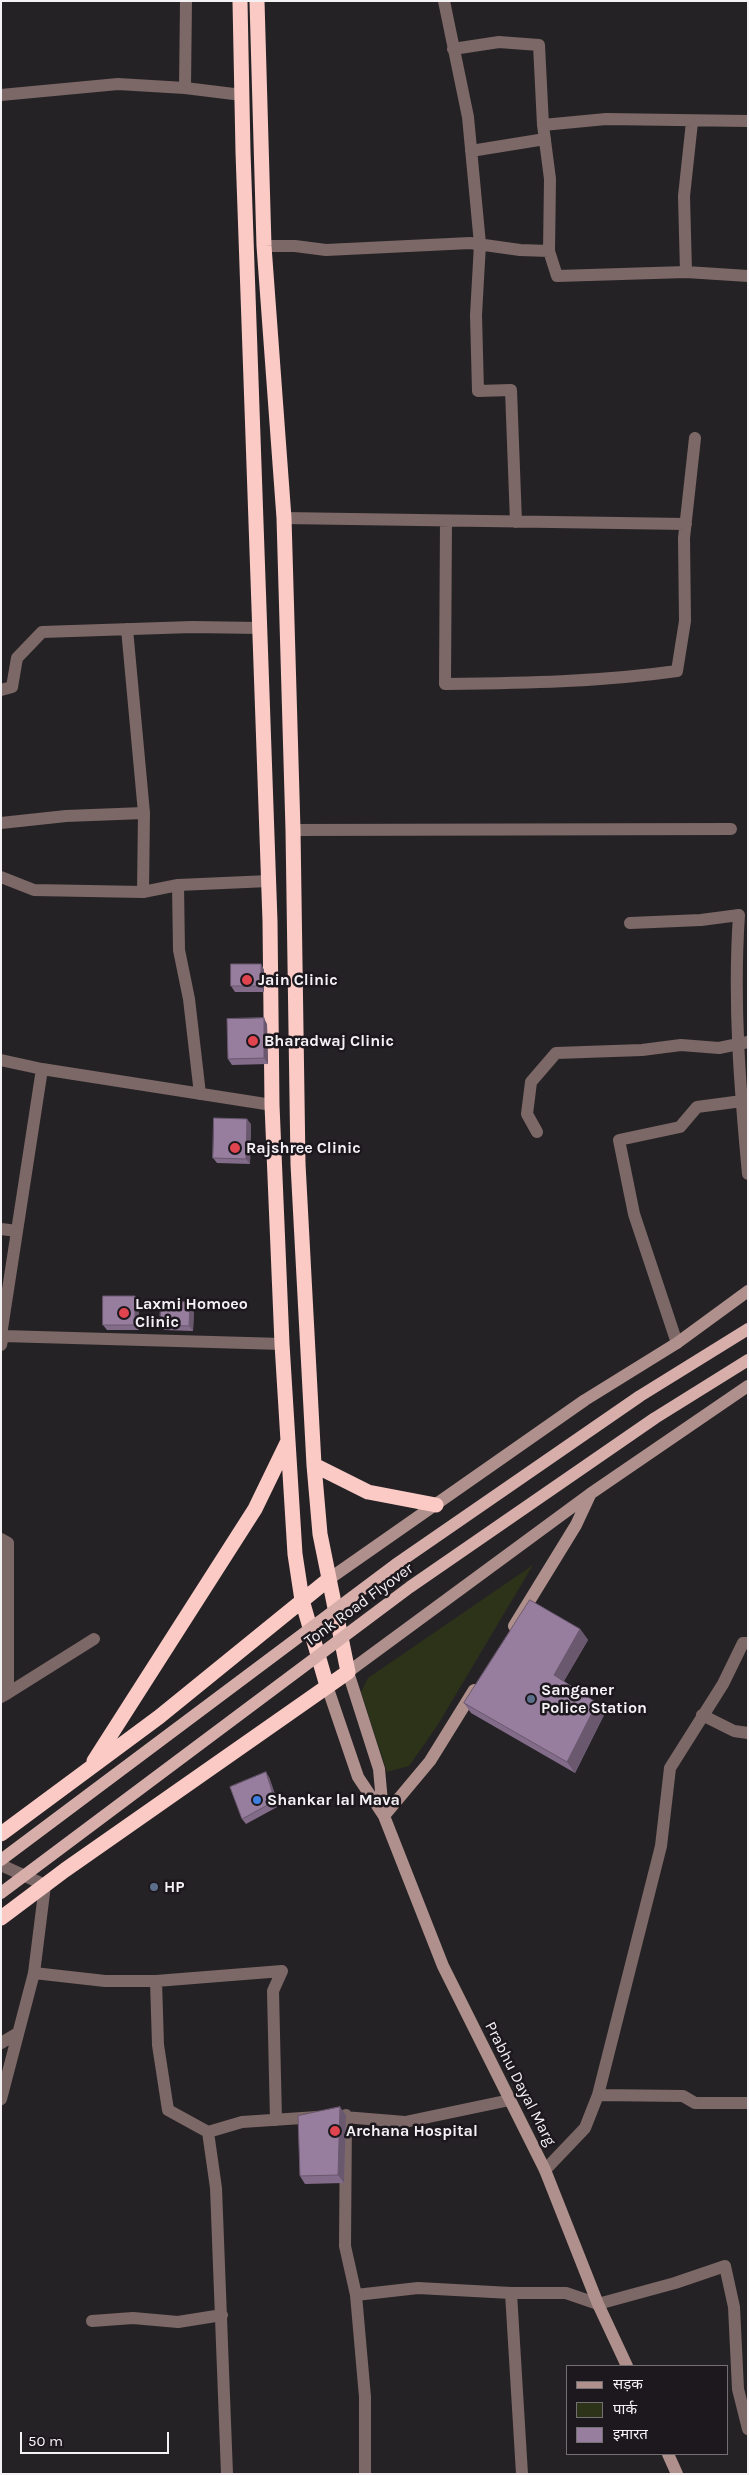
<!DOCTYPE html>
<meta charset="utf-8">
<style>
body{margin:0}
#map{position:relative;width:749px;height:2475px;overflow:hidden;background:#252226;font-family:Karla,"Noto Sans Devanagari",sans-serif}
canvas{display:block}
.frame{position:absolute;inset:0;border:2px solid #f5f2f5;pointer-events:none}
.legend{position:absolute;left:566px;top:2365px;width:162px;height:90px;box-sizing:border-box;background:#1c181d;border:1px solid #736f73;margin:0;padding:6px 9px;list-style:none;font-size:15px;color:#f5f2f5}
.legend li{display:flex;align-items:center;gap:10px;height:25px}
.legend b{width:25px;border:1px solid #736f73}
.scale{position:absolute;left:20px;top:2432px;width:149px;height:22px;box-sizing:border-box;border:2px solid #f5f2f5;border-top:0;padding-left:6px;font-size:15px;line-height:18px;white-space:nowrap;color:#f5f2f5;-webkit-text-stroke:4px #1c181d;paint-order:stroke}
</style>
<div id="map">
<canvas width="749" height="2475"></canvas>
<div class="frame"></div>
<ul class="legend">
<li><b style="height:6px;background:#af908c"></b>सड़क</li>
<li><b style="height:14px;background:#2d3319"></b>पार्क</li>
<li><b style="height:14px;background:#977e9f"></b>इमारत</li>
</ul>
<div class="scale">50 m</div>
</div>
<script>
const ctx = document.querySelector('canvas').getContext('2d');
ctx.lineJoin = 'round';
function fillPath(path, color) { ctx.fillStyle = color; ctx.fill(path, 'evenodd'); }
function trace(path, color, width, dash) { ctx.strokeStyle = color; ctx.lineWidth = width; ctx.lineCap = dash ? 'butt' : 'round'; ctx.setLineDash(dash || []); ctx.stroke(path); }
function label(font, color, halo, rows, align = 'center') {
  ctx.font = font + ' Karla,sans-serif'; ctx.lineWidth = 5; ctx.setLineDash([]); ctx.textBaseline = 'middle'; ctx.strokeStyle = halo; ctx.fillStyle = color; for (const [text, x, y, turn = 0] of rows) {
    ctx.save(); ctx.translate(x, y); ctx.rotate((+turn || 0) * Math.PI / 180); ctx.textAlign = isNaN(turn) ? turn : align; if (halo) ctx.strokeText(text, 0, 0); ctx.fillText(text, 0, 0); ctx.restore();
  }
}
const green = new Path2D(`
 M533 1565 437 1726 409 1766 387 1772 361 1692 368 1678Z`);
const street = new Path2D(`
 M444 1 468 117 480 244 476 315 478 391 511 390 516 522
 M453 49 499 42 539 45 543 125 606 119 748 121
 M185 88 186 1
 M1 95 118 84 185 88 242 95
 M543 125 550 179 549 251
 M471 151 545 139
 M264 246H295L326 250 470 243 520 250 549 251 557 276 686 272 748 276
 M686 272 684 196 692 122
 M284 518 686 524
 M446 521 445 684C523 683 600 682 677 671L685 621 684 538 695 438
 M1 690 12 687 17 658 42 632 192 627 260 628
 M1 823 66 816 144 813 127 629
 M293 830 731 829
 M1 877 34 890 143 892 178 885 269 881
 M178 885 179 950 189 999 200 1094
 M143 892 144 813
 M630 923 701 920 739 915C733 1002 740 1088 748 1174
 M1 1060 42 1069
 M537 1132 527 1114 531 1082 556 1053 642 1050 681 1045 719 1048 748 1042
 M1 1229 17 1231
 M1 1335 42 1069 272 1105
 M677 1343 634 1214 619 1140 680 1127 697 1107 742 1101
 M1 1345 3 1336 282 1344
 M1 1539 8 1543V1693L1 1697
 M8 1693 94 1639
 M702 1715 734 1731 748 1733
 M1 1865 45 1885 34 1973 1 2099
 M34 1973 105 1981H156L158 2045 168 2110 208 2132
 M156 1981 282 1971 273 1991 276 2120
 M1 2043 18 2033
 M598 2095 683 2096 695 2103H748
 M346 2115 345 2246 356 2295
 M545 2170 585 2128 598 2095 661 1846 670 1768 723 1684 743 1643H748
 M511 2293 522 2474
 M92 2321 133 2318 178 2322 222 2315
 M227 2474 216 2188 208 2132 242 2122 332 2116 405 2122 510 2100
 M365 2474V2397L356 2295 418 2288 511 2293H566L598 2304 675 2283 725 2266 734 2307 738 2389 748 2429`);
const secondary = new Path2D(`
 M329 1579 585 1400 677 1343 748 1291
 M514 1626 576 1525 590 1495
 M327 1686 358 1777 384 1816 443 1966 545 2170 598 2304 627 2366
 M383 1813 379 1769 348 1672 590 1494 748 1386
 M384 1816 430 1761 474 1690
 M668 2454 677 2474`);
const highway = new Path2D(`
 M240 1 243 152 270 921 272 1105 282 1344 295 1554 302 1600 327 1686
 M314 1465 368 1492 436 1505
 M94 1761 255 1509 287 1443
 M1 1834 159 1717 329 1579
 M1 1918 65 1870 348 1672 320 1534 314 1465 298 1164 293 830 284 518 264 246 257 1`);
const primaryBridge = new Path2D(`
 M1 1860 395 1565 640 1396 748 1329
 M1 1893 410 1587 655 1418 748 1360`);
const wall = new Path2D(`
 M261 964 264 970V992H235L231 986Z
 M267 1024 268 1064 232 1065 228 1059Z
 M251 1124 250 1164 217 1163 213 1158Z
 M139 1301V1330H107L103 1325Z
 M194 1308 193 1331 164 1330 160 1325Z
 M580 1629 588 1640 564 1681 605 1713 575 1773 471 1713 464 1703Z
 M269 1777 279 1806 246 1824 242 1819Z
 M346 2115 344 2183 305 2184 300 2176Z`);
const shadedWall = new Path2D(`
 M261 964 264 970V992L261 986Z
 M264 1018 267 1024 268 1064 264 1058Z
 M247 1119 251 1124 250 1164 246 1159Z
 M135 1296 139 1301V1330L135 1325Z
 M190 1302 194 1308 193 1331 189 1326Z
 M580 1629 588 1640 561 1686 554 1675Z
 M597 1703 605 1713 575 1773 567 1762Z
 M266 1772 269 1777 279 1806 275 1801Z
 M340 2107 346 2115 344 2183 338 2175Z`);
const building = new Path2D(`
 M231 964H261V986H231Z
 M264 1018V1058L228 1059 227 1019Z
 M214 1118 247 1119 246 1159 213 1158Z
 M103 1296H135V1325H103Z
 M161 1301 190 1302 189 1326 160 1325Z
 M530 1600 580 1629 554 1675 597 1703 567 1762 464 1703Z
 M266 1772 275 1801 242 1819 230 1787Z
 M340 2107 338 2175 300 2176 298 2116Z`);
const markers = [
 [247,980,6,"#e0444e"],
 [253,1041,6,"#e0444e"],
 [235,1148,6,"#e0444e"],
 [124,1313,6,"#e0444e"],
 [531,1699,5,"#5c6f8a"],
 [257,1800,5,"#3f7fe0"],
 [154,1887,5,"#5c6f8a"],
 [335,2131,6,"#e0444e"]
];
const poiNames = [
 ["Jain Clinic",258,980],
 ["Bharadwaj Clinic",264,1041],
 ["Rajshree Clinic",246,1148],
 ["Laxmi Homoeo",135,1304],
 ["Clinic",135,1322],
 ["Sanganer",541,1690],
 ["Police Station",541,1708],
 ["Shankar lal Mava",267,1800],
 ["HP",164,1887],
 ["Archana Hospital",346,2131]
];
const streetNames = [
 ["Tonk Road Flyover",359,1605,-36],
 ["Prabhu Dayal Marg",520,2084,63]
];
fillPath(green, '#2d3319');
trace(street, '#7c6866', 12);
trace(secondary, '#af908c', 12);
trace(highway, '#fbcac5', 15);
trace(primaryBridge, '#d7aeaa', 12);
fillPath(wall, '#826c89');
fillPath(shadedWall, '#6a586f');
fillPath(building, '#977e9f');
trace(building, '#6a586f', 1);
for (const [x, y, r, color] of markers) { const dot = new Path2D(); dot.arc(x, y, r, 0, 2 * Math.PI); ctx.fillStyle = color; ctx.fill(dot); trace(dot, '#1c181d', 2); }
label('bold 16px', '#f5f2f5', '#1c181d', poiNames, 'left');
label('16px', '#f5f2f5', '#1c181d', streetNames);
</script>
